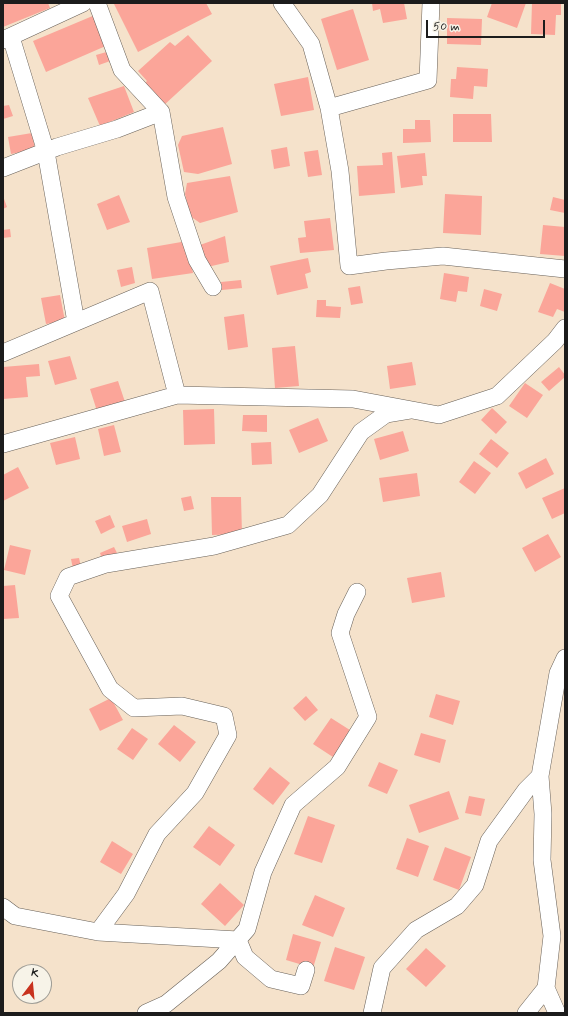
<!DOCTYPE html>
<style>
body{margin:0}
#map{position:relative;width:568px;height:1016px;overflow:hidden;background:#f5e2cb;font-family:Mynerve,sans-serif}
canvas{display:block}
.frame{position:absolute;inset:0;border:4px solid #1c1c1c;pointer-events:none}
.north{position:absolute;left:12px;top:964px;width:40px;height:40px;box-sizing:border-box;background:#f7f3e8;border:1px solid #9f9d96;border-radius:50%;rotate:16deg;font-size:11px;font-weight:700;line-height:16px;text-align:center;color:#1c1c1c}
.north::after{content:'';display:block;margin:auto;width:14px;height:18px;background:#c8321e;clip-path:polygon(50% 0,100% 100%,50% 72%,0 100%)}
.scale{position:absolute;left:426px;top:20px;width:119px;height:18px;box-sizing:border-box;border:2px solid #1c1c1c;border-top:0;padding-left:5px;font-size:12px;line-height:14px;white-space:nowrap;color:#1c1c1c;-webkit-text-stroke:3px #f7f3e8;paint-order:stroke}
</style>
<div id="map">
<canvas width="568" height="1016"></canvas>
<div class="frame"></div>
<div class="north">K</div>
<div class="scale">50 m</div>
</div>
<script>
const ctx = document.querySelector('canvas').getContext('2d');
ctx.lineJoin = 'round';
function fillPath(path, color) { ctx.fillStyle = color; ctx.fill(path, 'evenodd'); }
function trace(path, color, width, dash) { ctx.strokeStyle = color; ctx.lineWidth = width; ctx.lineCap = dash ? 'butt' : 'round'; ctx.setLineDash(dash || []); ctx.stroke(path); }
const building = new Path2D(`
 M3 3H48L50 8 3 27Z
 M116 3H206L212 14 138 52 114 4Z
 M372 3H404L407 19 383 23 380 9 373 11Z
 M492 3H526L517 28 487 17Z
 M532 3H561V15H556L555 35 531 34Z
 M353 9 369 60 337 70 321 19Z
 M95 15 108 45 46 72 33 41Z
 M447 18 482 19 481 45 447 44Z
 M188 35 212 61 163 106 144 84 147 81 138 71 170 42 175 46Z
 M110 51 113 60 99 65 96 55Z
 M457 67 488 69 487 87 474 86 473 99 450 97 451 79H456Z
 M308 77 314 110 281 116 274 84Z
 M124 86 134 112 100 126 88 98Z
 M9 105 13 116 3 119V106Z
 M453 114H491L492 142H453Z
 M415 120H430L431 142 403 143V129H415Z
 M223 127 232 164 198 174 184 172 178 145 182 136Z
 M32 133 35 149 11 154 8 137Z
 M287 147 290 166 274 169 271 150Z
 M318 150 322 175 308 177 304 152Z
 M392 152 395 193 359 196 357 166 383 165 382 153Z
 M425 153 427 176H422L423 185 401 188 397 156Z
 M230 176 238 212 200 223 190 216 185 194 187 183Z
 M445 194 482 196 481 235 443 233Z
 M119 195 130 222 107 230 97 204Z
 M3 196 7 207 3 209Z
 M553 197 565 200V213L550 210Z
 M330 218 334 250 300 253 298 238 306 237 304 221Z
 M543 225 565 227V256L540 254Z
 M10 229 11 237 3 238V230Z
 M225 236 229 262 203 268 200 245Z
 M187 241 193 273 152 279 147 248Z
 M308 258 311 272 305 274 308 288 277 295 270 266Z
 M132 267 135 283 121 287 117 270Z
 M444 273 469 277 467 292 458 291 456 302 440 299Z
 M241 280 242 288 222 290 221 282Z
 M550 283 565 289V312L557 309 553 317 538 312Z
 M360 286 363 303 351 305 348 288Z
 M484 289 502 294 497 311 480 306Z
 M60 295 65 321 46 324 41 298Z
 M317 300H326V306L341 307 340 318 316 317Z
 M244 314 248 347 228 350 224 317Z
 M295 346 299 386 275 388 272 348Z
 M70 356 77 379 55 385 48 361Z
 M412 362 416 385 390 389 387 366Z
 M39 364 40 376 26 377 28 397 3 399V367Z
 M559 367 565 375V377L549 391 541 382Z
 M118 381 125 402 97 411 90 389Z
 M525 383 543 395 527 418 509 406Z
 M492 408 507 422 496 434 481 420Z
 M214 409 215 444 184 445 183 410Z
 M243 415H267V432L242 431Z
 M318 418 328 441 299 453 289 430Z
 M114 425 121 452 104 456 98 429Z
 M403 431 409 451 380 460 374 439Z
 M75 437 80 459 56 465 50 443Z
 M491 439 509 453 497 468 479 454Z
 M271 442 272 464 252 465 251 443Z
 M546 458 554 474 526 489 518 473Z
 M474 461 491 473 475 494 459 482Z
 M18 467 29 488 3 501V475Z
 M417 473 420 496 383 502 379 478Z
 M565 488V513L552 519 542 498Z
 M191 496 194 509 184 511 181 498Z
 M211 497H241L242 534 212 535Z
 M110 515 115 527 101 534 95 521Z
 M147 519 151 534 127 542 122 526Z
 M548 534 561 557 535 572 522 548Z
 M10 545 31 550 25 575 4 570Z
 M114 547 118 555 103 562 100 553Z
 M79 558 81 567 73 569 71 559Z
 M441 572 445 597 412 603 407 578Z
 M15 585 19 618 3 619V586Z
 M436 694 460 701 453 725 429 717Z
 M306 696 318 710 305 721 293 708Z
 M111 698 123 720 100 731 89 709Z
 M331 718 353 732 336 759 313 744Z
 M174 725 196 742 180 762 158 744Z
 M132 728 148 739 133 760 117 749Z
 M421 733 446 740 440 763 414 755Z
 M379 762 398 770 387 794 368 786Z
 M270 767 290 783 273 805 253 789Z
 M449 791 459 819 419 833 409 805Z
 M469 796 485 799 481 816 465 813Z
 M308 816 335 825 322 863 294 854Z
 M209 826 235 845 220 866 193 847Z
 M407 838 429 846 418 877 396 869Z
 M112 841 133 854 121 874 100 862Z
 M445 847 471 857 459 890 433 880Z
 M220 883 244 905 225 926 201 904Z
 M315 895 345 908 333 937 302 925Z
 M293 934 321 942 313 968 286 960Z
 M335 947 365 957 354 990 324 981Z
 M426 948 446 966 426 987 406 969Z`);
const minor = new Path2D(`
 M97 3 122 70 161 112 176 197 197 260 213 287
 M282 3 311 44 329 108 340 171 349 266 386 261 443 256 565 269
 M11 37 46 152 76 322
 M3 40 83 3
 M329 108 428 80 431 3
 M3 168 57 147 117 129 161 112
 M3 353 150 291 177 395
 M3 444 177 395 353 399 439 415 497 396 555 341 565 328
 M3 907 15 916 98 932
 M306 970 301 986 271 979 245 957 238 940 98 932 126 894 157 834 195 793 228 735 224 716 182 706 134 708 110 689 59 596 68 577 106 564 214 546 288 525 320 495 361 432 386 414 410 410
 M546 988 557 1013
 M146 1013 166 1004 219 961 247 929 263 872 293 805 337 767 368 717 340 633 346 614 357 592
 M372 1013 382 968 416 930 457 906 475 885 489 841 526 790 540 776
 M526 1013 546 988 552 936 542 860 543 814 540 776 558 673 565 658`);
fillPath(building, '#fba599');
trace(minor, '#686159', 18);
trace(minor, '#fff', 17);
</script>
